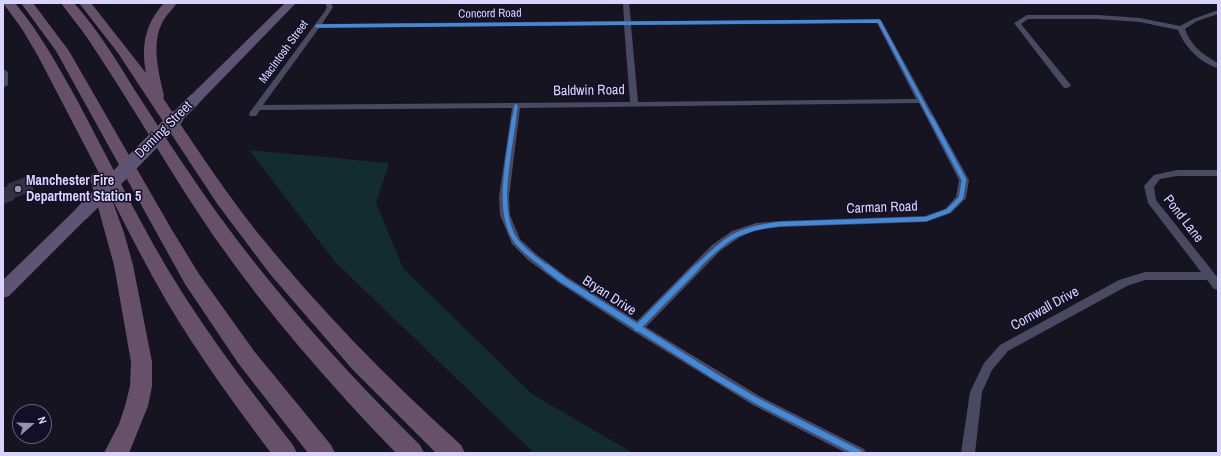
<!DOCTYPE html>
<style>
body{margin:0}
#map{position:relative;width:1221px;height:456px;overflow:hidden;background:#161421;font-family:"Archivo Narrow",sans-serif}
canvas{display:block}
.frame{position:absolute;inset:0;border:4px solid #d9d4ff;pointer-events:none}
.north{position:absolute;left:12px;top:404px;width:40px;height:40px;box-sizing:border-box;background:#130f26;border:1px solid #625e7d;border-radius:50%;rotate:70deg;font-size:11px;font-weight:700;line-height:16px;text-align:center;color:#d9d4ff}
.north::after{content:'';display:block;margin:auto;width:14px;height:18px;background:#9591b1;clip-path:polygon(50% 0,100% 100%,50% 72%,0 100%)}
</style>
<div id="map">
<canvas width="1221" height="456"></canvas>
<div class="frame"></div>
<div class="north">N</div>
</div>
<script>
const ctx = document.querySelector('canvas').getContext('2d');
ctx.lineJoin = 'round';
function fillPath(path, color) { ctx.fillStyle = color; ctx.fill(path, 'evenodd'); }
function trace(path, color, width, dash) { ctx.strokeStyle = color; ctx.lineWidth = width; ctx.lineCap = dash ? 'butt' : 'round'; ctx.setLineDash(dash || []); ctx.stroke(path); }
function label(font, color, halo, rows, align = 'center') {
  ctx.font = font + ' "Archivo Narrow",sans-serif'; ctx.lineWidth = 3; ctx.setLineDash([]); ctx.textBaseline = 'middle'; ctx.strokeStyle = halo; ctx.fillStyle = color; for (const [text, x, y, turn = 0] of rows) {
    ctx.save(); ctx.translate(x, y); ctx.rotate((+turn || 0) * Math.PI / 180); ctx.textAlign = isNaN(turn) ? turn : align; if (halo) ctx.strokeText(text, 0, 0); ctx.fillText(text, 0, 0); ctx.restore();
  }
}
const green = new Path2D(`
 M249 150 389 163 376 203 403 268 532 394 633 453H534L335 262Z`);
const building = new Path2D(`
 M28 176 34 190 14 198V200L3 204V188L8 186 7 184Z`);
const minor = new Path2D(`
 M325 3H331L333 7 322 24 624 21 623 3H629L631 21 881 20 969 180 966 198 951 213 926 222 780 227 757 230 740 237 720 251 646 327 761 397 864 449 866 453H846L753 405 633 331 559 283 528 260 512 244 500 215 499 197 512 108 260 110 256 116H250L249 114 250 112 325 11 327 7ZM877 23 916 99 638 102 631 25ZM624 25 630 102 263 105 319 28ZM919 103 959 180 956 197 945 209 925 216 780 221 756 223 732 231 712 245 637 321 567 277 536 254 520 239 510 215 509 197 520 108Z
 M1218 10V14L1197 21 1185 29C1191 46 1202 54 1218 63V68C1200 63 1185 47 1178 30L1140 22 1098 19H1028L1021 24 1070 84 1071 86 1067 88H1064L1014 23 1027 15H1098L1140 18 1180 26 1193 19Z
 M1177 170H1218V176H1177L1160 179 1154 187 1156 200 1218 278V290L1214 289 1207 280H1145L1127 286 1008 351 992 370 982 392 975 453H961L970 392 984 363 1000 345 1119 280 1145 272H1201L1148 203 1144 186 1154 175Z`);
const tertiary = new Path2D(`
 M3 69 8 72V85L3 88Z`);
const primary = new Path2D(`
 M285 3H296L199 103H189L187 100 189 97Z
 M82 208 88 209 90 213 88 217 9 296 3 298V280L76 209Z`);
const motorway = new Path2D(`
 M3 3H15C40 33 58 66 77 100 102 147 126 195 152 242 192 314 242 380 293 445L297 453H271C234 404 198 354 167 302 147 268 129 232 111 197L124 233 133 265 152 362V386L148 406 129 453H104L119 424 125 406 130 386 131 362 114 265 90 178 92 174 99 173 38 56 22 29Z
 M21 3H33L69 51 172 230 199 274 254 351 331 445 335 453H308L238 363 185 284 56 51Z
 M61 3H74C98 30 117 61 136 92 158 126 180 160 203 193 267 285 341 367 420 445L424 453H396C331 386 269 315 215 238 171 174 133 106 90 42 81 28 70 16 61 3Z
 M79 3H91L146 73C141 46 145 24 164 3H177C172 10 166 15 162 23 151 45 159 73 164 96L163 98C193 143 223 189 257 232 319 309 388 379 461 445L465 453H436L353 370 270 274 218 205 118 53Z`);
const primaryBridgeFar1 = new Path2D(`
 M175 119 194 100`);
const primaryBridge = new Path2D(`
 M82 213 176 118`);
const cyclewayFar2 = new Path2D(`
 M317 26 879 21 931 119
 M514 119 516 106`);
const cyclewayFar1 = new Path2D(`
 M514 118C510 152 494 213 517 242 525 252 537 260 547 268
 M696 268C726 238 737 229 780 224L926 219 948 211 961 198 964 180 931 118`);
const cycleway = new Path2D(`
 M546 267 563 280 716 377 757 401 859 453
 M637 328 697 267`);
const markers = [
 [18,189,4,"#9591b1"]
];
const farStreetnames = [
 ["Concord Road",490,14,-1],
 ["MacIntosh Street",284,52,-54]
];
const streetNames = [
 ["Baldwin Road",589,91,-1],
 ["Deming Street",164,130,-45],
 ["Carman Road",882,208,-2],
 ["Pond Lane",1183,219,52],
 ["Bryan Drive",609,296,33],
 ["Cornwall Drive",1045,309,-29]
];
const poiNames = [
 ["Manchester Fire",26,181],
 ["Department Station 5",26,197]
];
fillPath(green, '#132c2d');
fillPath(building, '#343243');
fillPath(minor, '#4a4962');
fillPath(tertiary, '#4a4962');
fillPath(primary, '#5e5373');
fillPath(motorway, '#67516a');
trace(primaryBridgeFar1, '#5e5373', 12);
trace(primaryBridge, '#5e5373', 15);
trace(cyclewayFar2, '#408adc', 3.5);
trace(cyclewayFar1, '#408adc', 4.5);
trace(cycleway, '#408adc', 6);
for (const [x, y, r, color] of markers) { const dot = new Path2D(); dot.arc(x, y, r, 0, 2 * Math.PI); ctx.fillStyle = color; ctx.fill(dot); trace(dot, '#130f26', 1.5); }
label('12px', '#d9d4ff', '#130f26', farStreetnames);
label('14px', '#d9d4ff', '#130f26', streetNames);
label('bold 14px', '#d9d4ff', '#130f26', poiNames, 'left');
</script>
